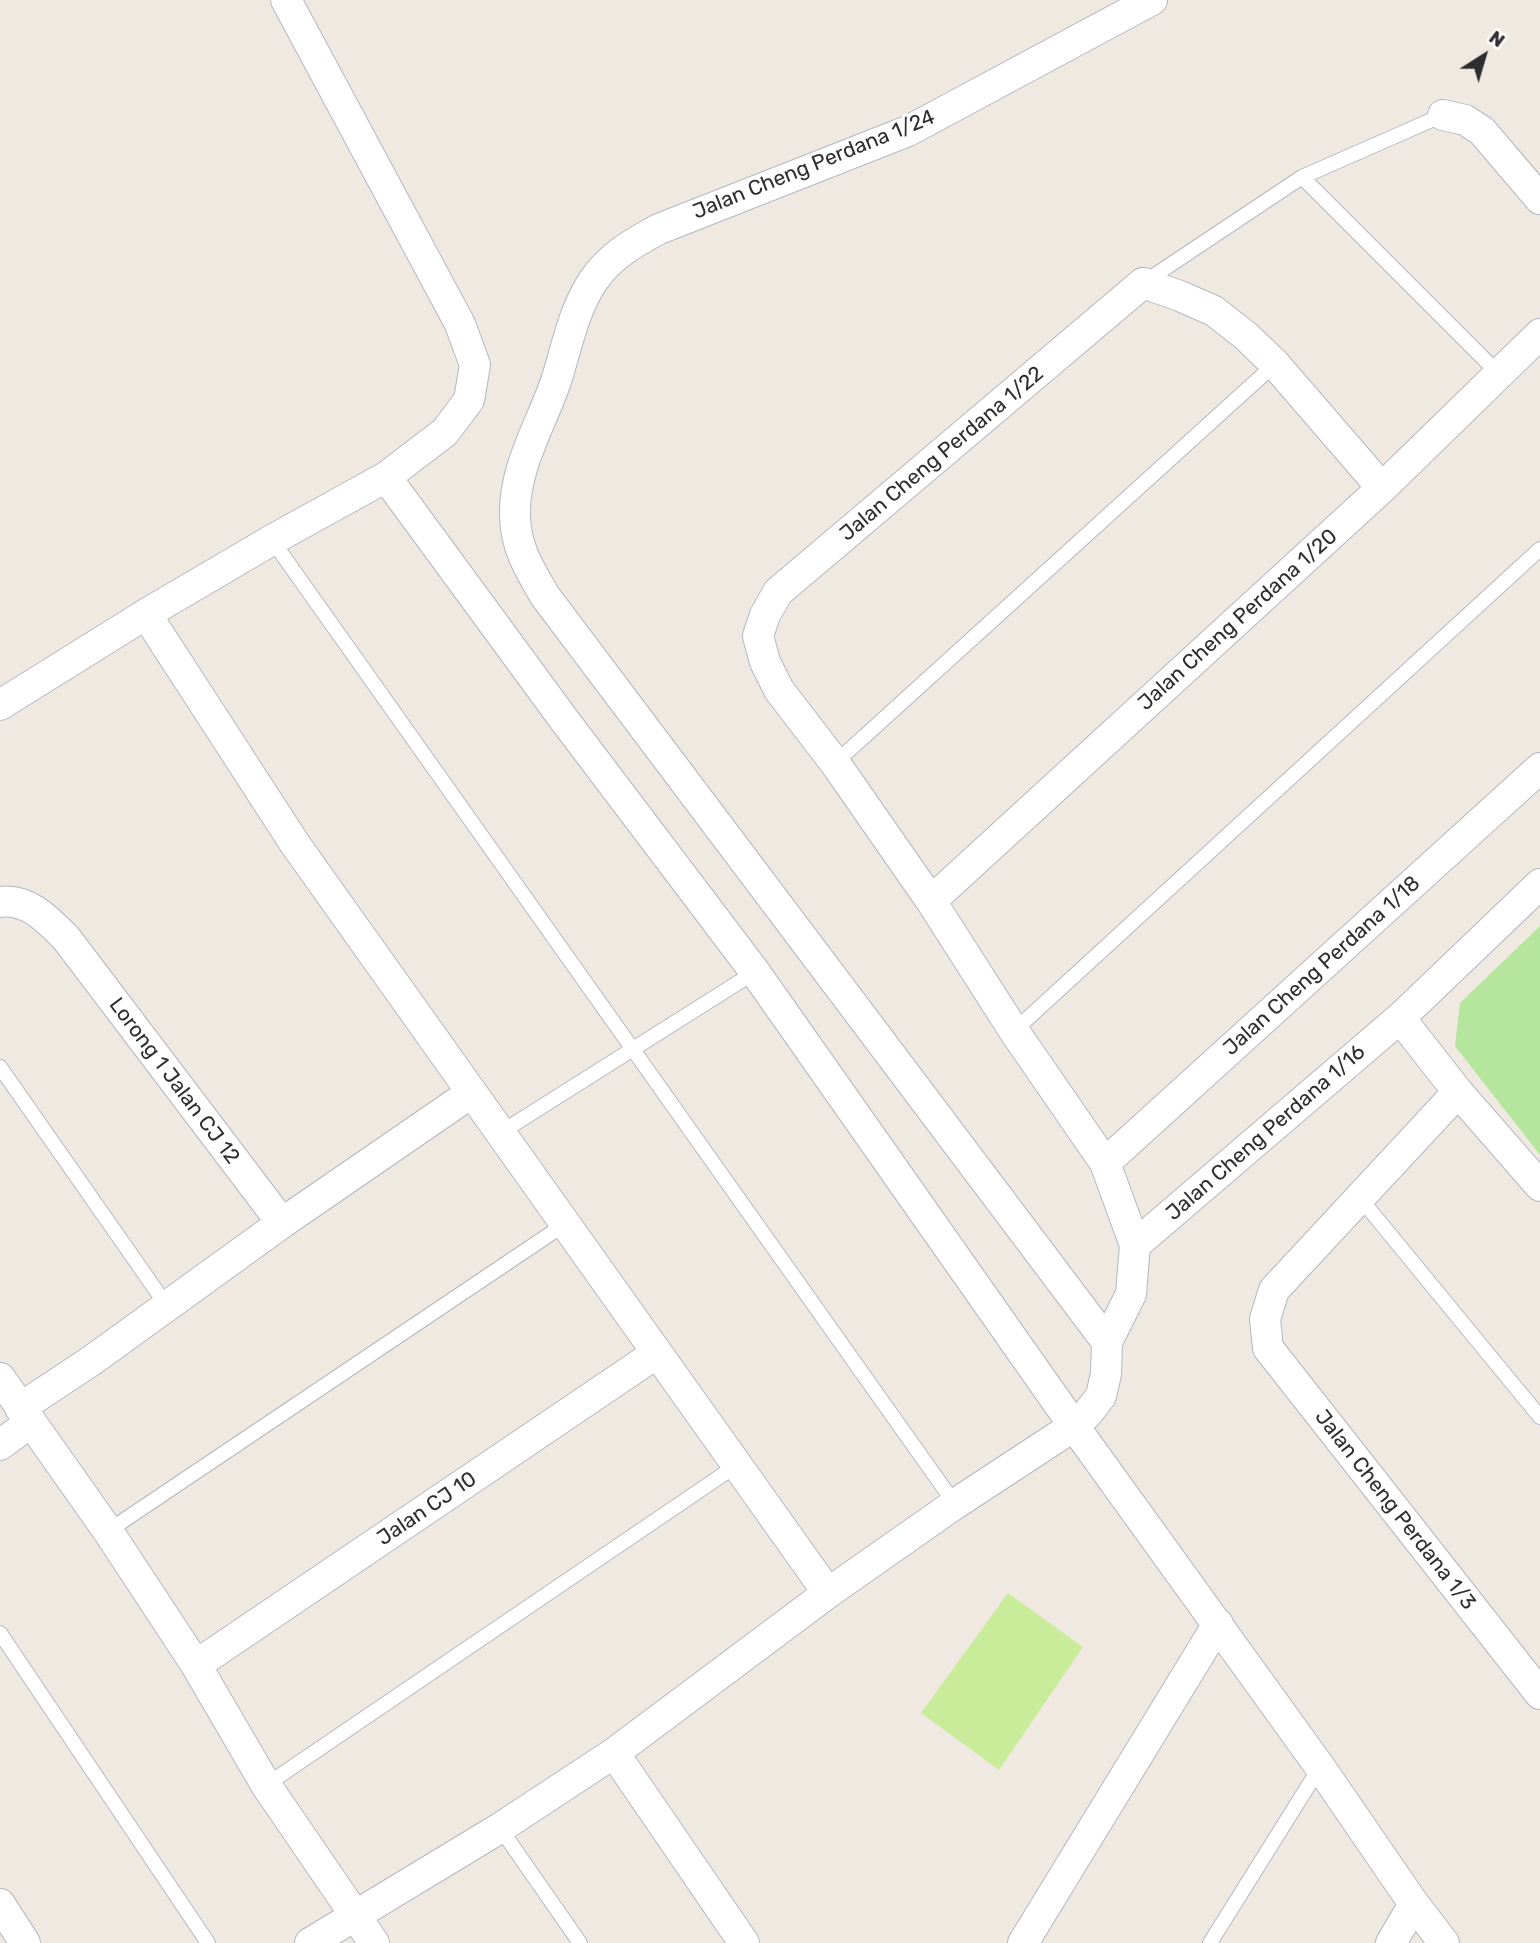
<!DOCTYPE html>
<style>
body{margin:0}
#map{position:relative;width:1540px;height:1943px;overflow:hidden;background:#efe9e1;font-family:Rubik,sans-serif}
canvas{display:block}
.north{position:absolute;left:1449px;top:21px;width:70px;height:70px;-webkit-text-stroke:5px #fff;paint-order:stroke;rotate:37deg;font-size:19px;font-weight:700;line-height:28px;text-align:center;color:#2e2e2e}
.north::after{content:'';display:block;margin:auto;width:24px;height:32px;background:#2e2e2e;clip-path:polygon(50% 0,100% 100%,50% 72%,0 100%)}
</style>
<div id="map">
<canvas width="1540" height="1943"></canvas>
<div class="north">N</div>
</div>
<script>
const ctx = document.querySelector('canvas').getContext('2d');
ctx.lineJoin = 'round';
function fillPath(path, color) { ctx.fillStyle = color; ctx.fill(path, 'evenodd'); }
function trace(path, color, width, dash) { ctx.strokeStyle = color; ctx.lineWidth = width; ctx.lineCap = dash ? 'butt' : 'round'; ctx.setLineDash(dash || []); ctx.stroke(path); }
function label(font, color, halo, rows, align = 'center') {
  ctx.font = font + ' Rubik,sans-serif'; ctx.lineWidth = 6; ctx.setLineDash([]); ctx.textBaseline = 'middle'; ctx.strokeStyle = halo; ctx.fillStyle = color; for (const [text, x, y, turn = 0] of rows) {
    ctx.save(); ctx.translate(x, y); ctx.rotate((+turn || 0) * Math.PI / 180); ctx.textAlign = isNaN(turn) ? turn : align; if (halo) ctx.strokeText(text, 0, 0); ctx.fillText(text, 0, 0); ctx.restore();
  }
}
const green = new Path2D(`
 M1540 926V1155L1455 1046 1460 1003Z`);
const pitch = new Path2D(`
 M1008 1593 1083 1647 999 1770 921 1713Z`);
const lane = new Path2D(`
 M1302 177 1499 374
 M1143 283 1302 177 1443 115
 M272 540 955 1504
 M835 763 1275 364
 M1014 1031 1540 549
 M0 1067 167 1306
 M500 1133 755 972
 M1360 1198 1540 1417
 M108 1531 565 1224
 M0 1633 208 1943
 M266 1785 737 1465
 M500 1828 580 1943
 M1210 1943 1320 1767`);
const street = new Path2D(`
 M1443 115 1465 120 1482 131 1540 199
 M386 477 565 721 755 972 1074 1426 1320 1767 1414 1904 1444 1943
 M146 614 295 844 828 1593
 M0 705 146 614 272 540 386 477 445 432 469 400 475 365 460 324 286 0
 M931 901 1382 488 1540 334
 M0 902C28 898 48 920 66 938L282 1223
 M1400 1018 1458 1092 1540 1186
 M1458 1092 1274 1290 1265 1319 1268 1348 1540 1694
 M1105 1163 1540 768
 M1135 1245 1105 1163 1014 1031 931 901 835 763 779 690 765 662 758 636 765 615 778 592 1143 283 1180 296 1214 311 1246 336 1275 364 1382 488
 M1107 1342 545 596C530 570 516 549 515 517 513 469 541 425 556 381 567 347 573 311 593 281 610 256 633 243 659 229L908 131 1152 0
 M0 1378 108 1531 196 1665 266 1785 374 1943
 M20 1408 91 1361 282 1223 471 1093
 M0 1445 31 1422
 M196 1665 657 1353
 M614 1753 744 1943
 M0 1904 25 1943
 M310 1943 500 1828 614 1753 828 1593 955 1504 1074 1426 1087 1414 1101 1396 1106 1374 1107 1342 1131 1294 1135 1245 1400 1018 1540 884
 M1023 1943 1218 1624
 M1391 1943 1414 1904`);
const streetNames = [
 ["Jalan Cheng Perdana 1/24",814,165,-22],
 ["Jalan Cheng Perdana 1/22",942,454,-40],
 ["Jalan Cheng Perdana 1/20",1238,620,-42],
 ["Jalan Cheng Perdana 1/18",1322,966,-42],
 ["Lorong 1 Jalan CJ 12",174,1081,53],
 ["Jalan Cheng Perdana 1/16",1266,1133,-41],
 ["Jalan CJ 10",427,1509,-34],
 ["Jalan Cheng Perdana 1/3",1395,1510,52]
];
fillPath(green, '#b6e59e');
fillPath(pitch, '#c9ec9a');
trace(lane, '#b4b7c1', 16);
trace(street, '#b4b7c1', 32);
trace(lane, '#fff', 14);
trace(street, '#fff', 30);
label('21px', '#2e2e2e', '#fff', streetNames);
</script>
